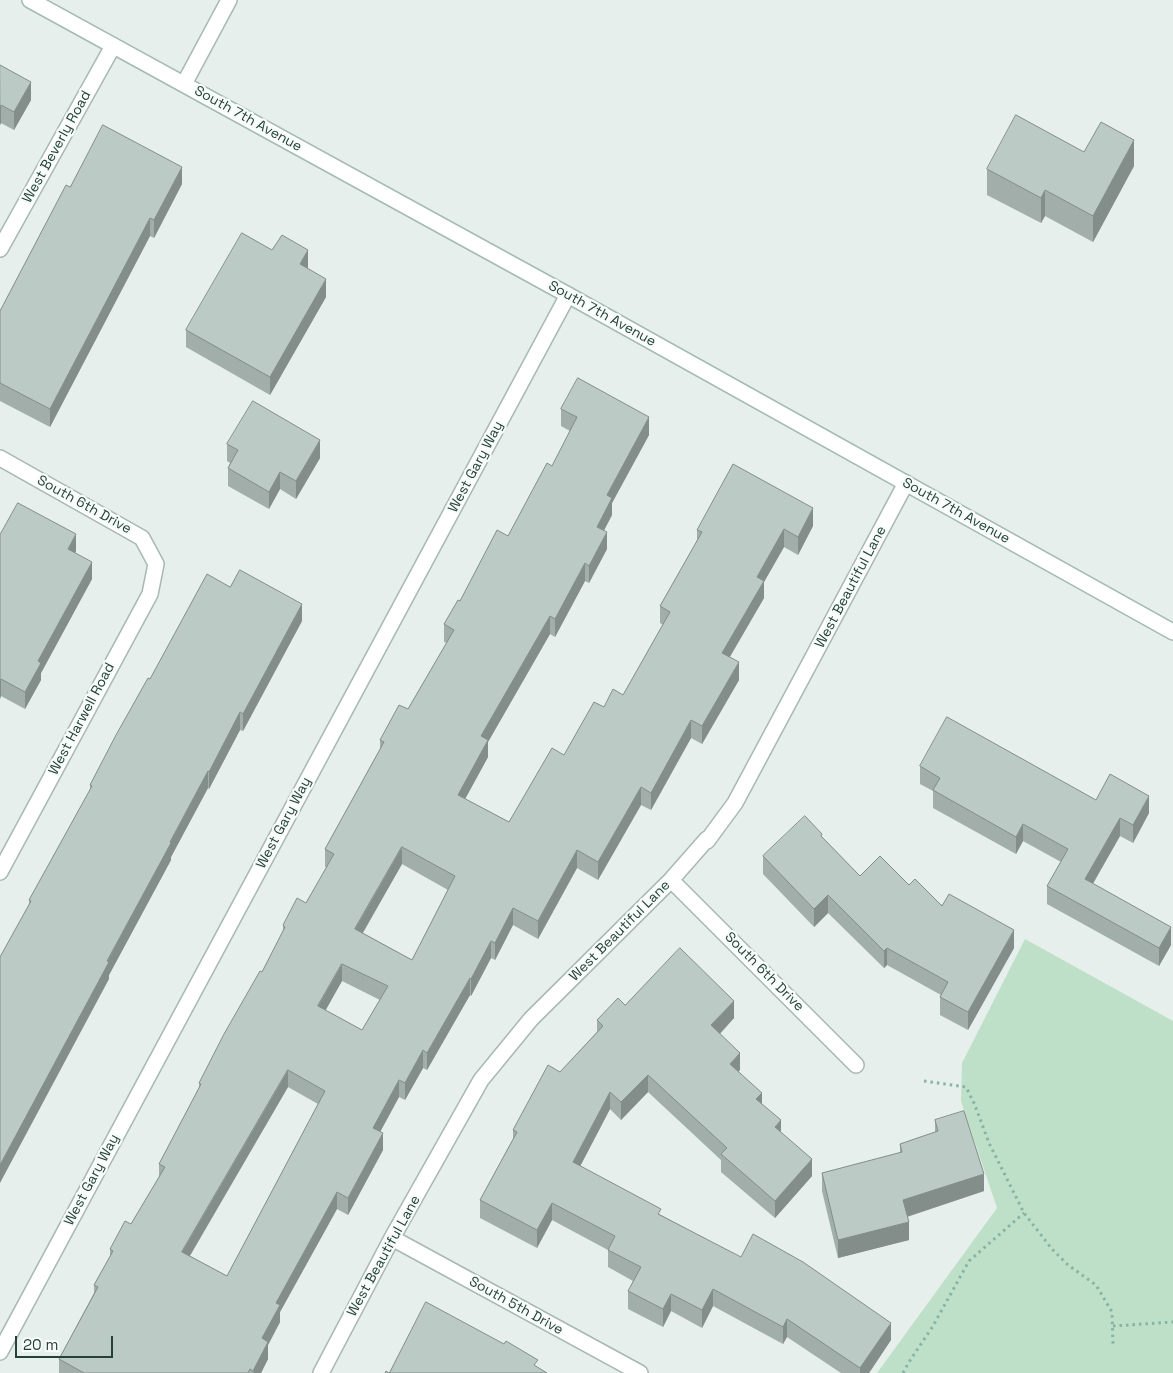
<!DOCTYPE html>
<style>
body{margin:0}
#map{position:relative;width:1173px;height:1373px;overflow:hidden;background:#e6efeb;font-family:"Space Grotesk",sans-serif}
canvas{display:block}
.scale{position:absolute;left:15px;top:1336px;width:98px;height:22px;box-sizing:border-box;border:2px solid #24423a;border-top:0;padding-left:6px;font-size:15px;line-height:18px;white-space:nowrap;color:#24423a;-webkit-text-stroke:4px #f7fbf9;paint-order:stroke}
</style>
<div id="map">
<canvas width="1173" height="1373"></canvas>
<div class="scale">20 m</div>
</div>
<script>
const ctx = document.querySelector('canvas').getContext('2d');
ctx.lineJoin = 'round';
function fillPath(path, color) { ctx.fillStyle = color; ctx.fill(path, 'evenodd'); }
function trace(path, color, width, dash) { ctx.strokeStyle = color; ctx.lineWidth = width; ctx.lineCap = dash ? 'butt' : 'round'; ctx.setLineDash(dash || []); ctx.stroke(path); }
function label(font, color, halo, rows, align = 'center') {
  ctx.font = font + ' "Space Grotesk",sans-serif'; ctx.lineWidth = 4.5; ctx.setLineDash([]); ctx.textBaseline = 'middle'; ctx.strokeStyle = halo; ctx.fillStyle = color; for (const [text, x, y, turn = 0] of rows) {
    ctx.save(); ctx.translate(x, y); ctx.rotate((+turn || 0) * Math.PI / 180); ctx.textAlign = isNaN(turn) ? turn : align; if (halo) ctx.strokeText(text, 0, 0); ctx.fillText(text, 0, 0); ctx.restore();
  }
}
const green = new Path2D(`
 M1025 939 1173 1021V1373H877L997 1208 961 1101 962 1063Z`);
const path = new Path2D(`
 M924 1081 966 1087 974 1103 989 1143 1024 1213 1052 1249 1068 1265 1096 1285 1112 1312 1113 1344
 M1113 1326 1173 1322
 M903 1373 909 1362 933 1326 969 1261 1024 1213`);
const street = new Path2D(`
 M184 84 229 0
 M0 249 113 46
 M0 458 142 538 156 564 150 594 0 872
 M671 880 856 1065
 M392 1238 640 1373
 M0 1352 568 295
 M321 1373 392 1238 481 1080 531 1019 671 880 707 839V841L735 803 906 483`);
const secondary = new Path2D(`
 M30 0 568 295 1173 632`);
const wall = new Path2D(`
 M0 65 31 100 14 130 1 123 0 125Z
 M1084 152 1134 166 1093 242 1045 216 1041 223 987 195V169Z
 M182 184 154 238 150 236 50 427 0 401V311L70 187Z
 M308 267V269L326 297 270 395 186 347V330Z
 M561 409 649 435 612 503V515L604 530 607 549 589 583 585 581 555 637 550 634 488 742V757L465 799 509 822 604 707 623 695 663 625 660 623V606L697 541V530L813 526 798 555 784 547 764 582V598L730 657 739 680 702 744 691 738 651 810 641 805 598 880 577 868 538 939 513 925 495 960 491 958 471 996 470 995 427 1070 423 1068 405 1100 399 1097 380 1132 383 1150 348 1215 337 1209 280 1312V1322L268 1345V1359L261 1373H59V1359L94 1293V1285L110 1256V1249L131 1224 159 1177V1164L199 1088V1083L262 972 283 931V925L306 903 327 867H325V849L380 749V740L408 709 447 643 444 642V624L460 601 508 536 552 466 570 431 561 426ZM402 864 448 890 412 960 363 933ZM342 981 380 1000 362 1030 325 1010ZM288 1087 318 1104 227 1276 190 1256Z
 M227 444 320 458 296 499 280 489 269 509 228 486V468L230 463 227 461Z
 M0 535 76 551 75 553 92 579 41 673V680L25 709 1 696 0 699Z
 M230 587 302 621 243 731 240 730 209 789 208 788 171 857V860L109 975V979L29 904V900L90 790V785L150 679Z
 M920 766 1096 800 1149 813 1133 843 1120 836 1093 884 1171 945 1159 966 1047 904V886L1061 862 1023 841 1016 854 933 808V791L920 784Z
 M822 837 860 876 909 885 1014 948 968 1030 940 1015V997L941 995 887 965 884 968 828 913 814 927 763 874V856Z
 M625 1005 734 1018 720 1034 740 1070 738 1071 762 1104 781 1132 812 1176 775 1218 721 1172V1160L648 1092 621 1120 610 1109 580 1166 661 1215 891 1340 869 1373H841L787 1337 783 1344 713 1306 702 1328 671 1311 663 1327 628 1309V1291L633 1281 608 1267V1250L552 1220 537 1248 480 1218V1200L513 1139V1130L560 1072 597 1032V1020Z
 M935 1120 984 1191 907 1217 909 1240 838 1258 822 1191V1173L900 1153V1144L935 1132Z`);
const shadedWall = new Path2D(`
 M31 82V100L14 130V112Z
 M1 105V123L0 125V107Z
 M1134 140V166L1093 242V216Z
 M182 167V184L154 238V220Z
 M1045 190V216L1041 223V198Z
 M150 218V236L50 427V409Z
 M308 250V267L300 282V264Z
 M326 279V297L270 395V377Z
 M649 417V435L612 503V515L597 544V527L607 495Z
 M320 440V458L296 499V481Z
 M280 472V489L269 509V492Z
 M813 508V526L798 555V537Z
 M784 529V547L764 582V598L722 670V653L757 577Z
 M607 532V549L589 583V566Z
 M76 534V551L68 566V549Z
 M92 562V579L41 673V680L25 709V692L38 661Z
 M585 563V581L555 637V619Z
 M302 604V621L243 731V714Z
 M550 616V634L488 742V757L458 812V795L481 736Z
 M739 662V680L702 744V726Z
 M1 679V696L0 699V681Z
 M240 712V730L209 789V772Z
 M691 720V738L651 810V793Z
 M208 771V788L171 857V860L109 975V979L0 1183V1165Z
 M641 787V805L598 880V862Z
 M1149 796V813L1133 843V825Z
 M1120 818V836L1085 897V879Z
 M1023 824V841L1016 854V837Z
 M402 847V864L355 946V929Z
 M577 850V868L538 939V921Z
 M828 895V913L814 927V909Z
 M513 908V925L495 960V943Z
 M1171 927V945L1159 966V948Z
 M1014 930V948L968 1030V1012Z
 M491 941V958L471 996V979Z
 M887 948V965L884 968V951Z
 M342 964V981L318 1024V1006Z
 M470 978V995L427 1070V1053Z
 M734 1001V1018L711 1043V1025Z
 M423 1050V1068L405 1100V1083Z
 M740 1053V1070L730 1081V1064Z
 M288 1070V1087L182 1269V1252Z
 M648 1075V1092L621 1120V1102Z
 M399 1080V1097L373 1145V1128Z
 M610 1092V1109L573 1180V1162Z
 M762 1093V1110L756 1099Z
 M781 1120V1137L775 1127Z
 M383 1133V1150L348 1215V1198Z
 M812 1159V1176L775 1218V1201Z
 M984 1174V1191L903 1218V1200Z
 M337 1192V1209L280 1312V1322L268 1345V1359L261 1373H253L262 1338 276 1303Z
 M552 1203V1220L537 1248V1230Z
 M909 1222V1240L838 1258V1240Z
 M713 1289V1306L702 1328V1310Z
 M671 1294V1311L663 1327V1309Z
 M787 1319V1337L783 1344V1327Z
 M891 1323V1340L869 1373H860V1368Z`);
const building = new Path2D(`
 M0 65 31 82 14 112 1 105 0 107Z
 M1016 115 1084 152 1101 122 1134 140 1093 216 1045 190 1041 198 987 169Z
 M103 125 182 167 154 220 150 218 50 409 0 383V311L66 185 70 187Z
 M242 233 272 250 282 235 308 250 300 264 326 279 270 377 186 330Z
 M578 378 649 417 607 495 612 498 597 527 607 532 589 566 585 563 555 619 550 616 481 736 488 740 458 795 509 822 552 748 564 755 594 702 604 707 613 689 623 695 670 612 660 606 702 532 697 530 733 464 813 508 798 537 784 529 757 577 764 581 722 653 739 662 702 726 691 720 651 793 641 787 598 862 577 850 538 921 513 908 495 943 491 941 471 979 470 978 427 1053 423 1050 405 1083 399 1080 373 1128 383 1133 348 1198 337 1192 276 1303 280 1305 262 1338 268 1342 253 1371 250 1369 248 1373H84L59 1359 98 1287 94 1285 113 1251 110 1249 125 1221 131 1224 165 1167 159 1164 201 1084 199 1083 224 1034 260 971 262 972 285 927 283 925 297 898 306 903 334 854 325 849 384 742 380 740 399 705 408 709 454 630 444 624 458 600 460 601 497 530 508 536 547 463 552 466 577 417 561 409ZM402 847 455 876 412 960 355 929ZM342 964 388 986 362 1030 318 1006ZM288 1070 325 1091 227 1276 182 1252Z
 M253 401 320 440 296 481 280 472 269 492 228 468 238 450 227 444Z
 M18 503 76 534 68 549 92 562 38 661 41 663 25 692 1 679 0 681V535Z
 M240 570 302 604 243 714 240 712 209 772 208 771 170 842 171 843 107 961 109 962 0 1165V957L31 901 29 900 92 786 90 785 116 735 148 678 150 679 207 574 230 587Z
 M947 717 1096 800 1110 774 1149 796 1133 825 1120 818 1085 879 1171 927 1159 948 1047 886 1068 849 1023 824 1016 837 933 790 940 778 920 766Z
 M805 816 822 834 821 836 860 876 880 856 909 885 915 879 942 906 949 894 1014 930 968 1012 940 997 948 982 887 948 884 951 828 895 814 909 763 856Z
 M680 948 734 1001 711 1025 740 1053 730 1064 762 1093 756 1099 781 1120 775 1127 812 1159 775 1201 721 1154 727 1148 648 1075 621 1102 610 1092 573 1162 661 1209 658 1214 741 1257 753 1234 803 1262 891 1323 860 1368 787 1319 783 1327 713 1289 702 1310 671 1294 663 1309 628 1291 641 1267 608 1250 615 1236 552 1203 537 1230 480 1200 517 1132 513 1130 548 1065 560 1072 603 1026 597 1020 618 998 625 1005Z
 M964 1111 984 1174 903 1200 909 1222 838 1240 822 1173 902 1152 900 1144 938 1131 935 1120Z
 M426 1302 504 1344 506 1341 538 1360 534 1365 547 1373H385L386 1371 389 1373Z`);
const streetNames = [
 ["South 7th Avenue",248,119,29],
 ["West Beverly Road",57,147,-61],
 ["South 7th Avenue",602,314,29],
 ["West Gary Way",476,467,-62],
 ["South 6th Drive",84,505,29],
 ["South 7th Avenue",956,511,29],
 ["West Beautiful Lane",851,587,-62],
 ["West Harwell Road",82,719,-62],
 ["West Gary Way",284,823,-62],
 ["West Beautiful Lane",620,931,-45],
 ["South 6th Drive",764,972,45],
 ["West Gary Way",92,1180,-62],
 ["West Beautiful Lane",384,1256,-61],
 ["South 5th Drive",516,1306,29]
];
fillPath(green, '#bfe0c8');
trace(street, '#a8b8b2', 18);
trace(secondary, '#a4bbb3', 18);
trace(path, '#86b3a5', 3, [2.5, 4]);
trace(street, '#fff', 15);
trace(secondary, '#fff', 15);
fillPath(wall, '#a1aea9');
fillPath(shadedWall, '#838d89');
fillPath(building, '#bbcac4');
trace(building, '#838d89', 1);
label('14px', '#24423a', '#f7fbf9', streetNames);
</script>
